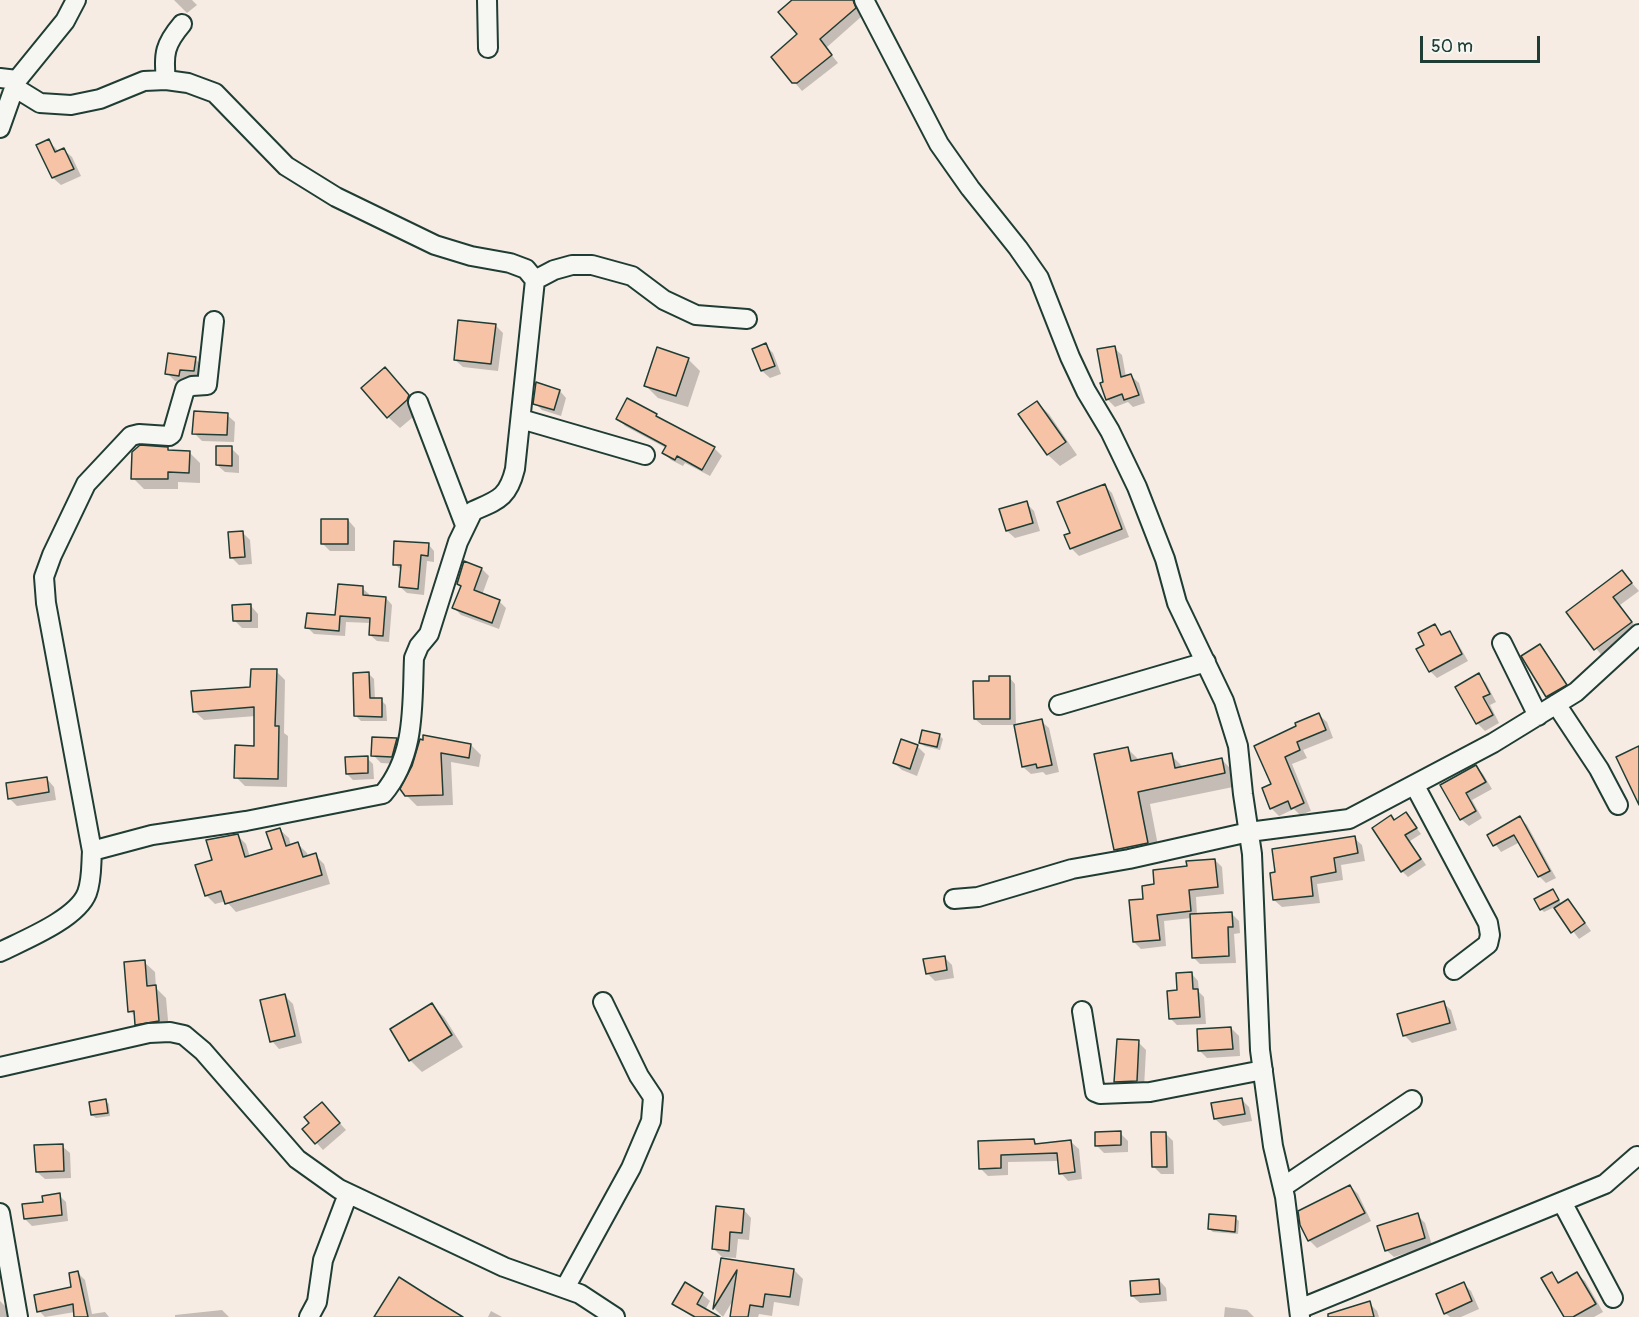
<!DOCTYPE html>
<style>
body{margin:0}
#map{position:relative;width:1639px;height:1317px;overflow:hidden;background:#f6ece3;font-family:Pangolin,sans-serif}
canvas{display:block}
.scale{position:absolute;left:1420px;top:36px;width:120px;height:27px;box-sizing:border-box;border:3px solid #1f3d34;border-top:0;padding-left:8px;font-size:18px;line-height:21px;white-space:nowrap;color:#1f3d34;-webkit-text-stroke:4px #f6f6f2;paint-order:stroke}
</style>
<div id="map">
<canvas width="1639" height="1317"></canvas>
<div class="scale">50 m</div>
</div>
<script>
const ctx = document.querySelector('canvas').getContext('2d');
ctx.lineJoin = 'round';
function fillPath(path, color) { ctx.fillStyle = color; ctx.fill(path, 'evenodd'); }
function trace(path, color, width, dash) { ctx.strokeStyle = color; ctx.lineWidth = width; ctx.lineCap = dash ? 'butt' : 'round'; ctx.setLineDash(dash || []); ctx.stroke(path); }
const shadow = new Path2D(`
 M174 0H192L197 5 187 13Z
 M794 0H852L860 10 862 16 826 48 838 63 802 91 773 57 799 35Z
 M49 141 59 152 64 150 72 157 81 176 61 185 53 178 38 146Z
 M495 325 503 333 498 371 463 367 455 360Z
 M765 345 773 353 781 374 770 378 762 371 754 350Z
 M1114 348 1122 355 1126 377 1131 376 1139 383 1145 403 1133 407 1128 402 1115 407 1107 399 1105 383Z
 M195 359 203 366 201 378 188 376 187 383 175 381 167 373Z
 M688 359 700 371 688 407 658 398 646 386Z
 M397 381 420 408 419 412 400 428 388 417Z
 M560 391 566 398 561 416 542 410 535 403Z
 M1037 403 1049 414 1077 455 1060 466 1048 455 1020 414Z
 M227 415 235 422 234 442 202 441 194 433Z
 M656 415 661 420 714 448 722 456 710 476 685 463 683 466 671 460 664 453 666 448 625 426 618 418Z
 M231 448 239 456V473L225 472 217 465Z
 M167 449 170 452H189L200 463V483L178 482V489H144L133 478Z
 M1105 486 1112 493 1129 537 1079 556 1071 548 1072 534Z
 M1026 503 1034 511 1040 531 1015 538 1007 531Z
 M348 520 355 528V551H330L323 544Z
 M242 532 250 540 252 564 239 565 231 557Z
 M428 544 434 551V562L427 561 424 595 407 593 400 587 402 571 395 564Z
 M482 569 489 576 482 595 499 601 506 608 499 629 461 615 454 608 462 587 458 584Z
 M1622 572 1639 591 1620 605 1638 630 1603 657 1568 613Z
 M362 588 369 594V597L386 598 392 605 389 642 377 641 370 635 371 623 346 622 345 636 314 634 307 627 337 617Z
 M251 606 258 614V628H242L234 620Z
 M1435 626 1443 636 1449 633 1456 640 1468 661 1437 678 1430 671 1426 645Z
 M1540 646 1547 654 1573 693 1555 704 1547 696Z
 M276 671 285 680 284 733 288 736 287 787 245 786 236 777 256 747V716L204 720 194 711 252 689Z
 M369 674 374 679 375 700H381L386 705 387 721H361L356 716Z
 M1478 675 1486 683 1496 702 1490 705 1499 723 1485 731 1477 723Z
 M1009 677 1015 684 1016 726 1041 721 1049 728 1059 772 1046 775 1043 772 1031 774 1023 767 1015 725H982L975 719 991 683Z
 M1319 715 1327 722 1333 738 1303 750 1307 758 1292 764 1311 811 1300 815 1294 809 1279 816 1271 808 1273 785 1256 746Z
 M923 732 940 736 943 739 940 750 924 746 921 742Z
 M396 740 404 747 399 764 381 763 373 755Z
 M421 741 471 745 481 755 479 767 451 762 453 805 417 806 406 795Z
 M917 746 925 754 917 776 902 770 894 763Z
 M1128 749 1140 761 1171 755 1184 768 1222 760 1235 773 1238 786 1150 804 1160 856 1128 862 1115 849Z
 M367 758 373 764 374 779 353 780 347 774Z
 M1476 767 1483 774 1492 789 1472 800 1482 818 1469 826 1461 819 1442 785Z
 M47 779 54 787 56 800 17 806 9 798Z
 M1406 814 1421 834 1410 841 1426 865 1408 877 1402 871 1395 821Z
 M1520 818 1527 825 1556 878 1546 883 1539 876 1520 842 1501 852 1489 835Z
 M279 829 289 838 291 846 298 844 307 853 308 857 315 855 324 864 330 884 236 912 226 901 215 904 206 895 214 861 237 835 246 844 250 857 274 850Z
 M1354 838 1362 845 1365 861 1341 865 1343 880 1317 884 1320 903 1282 907 1274 900Z
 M1215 860 1222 867 1224 894 1196 897 1197 915 1232 914 1239 921 1240 933 1234 934 1236 963 1200 964 1193 957 1191 918 1164 921 1166 946 1141 949 1134 942 1144 900 1156 886 1189 867Z
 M1553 891 1562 905 1568 901 1575 908 1591 931 1579 939 1555 907 1544 912 1541 909Z
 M944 957 952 965 954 978 935 981 927 973Z
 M144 962 155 972 156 988 166 998 169 1031 147 1034 136 1024V1017L130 1011Z
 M1192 974 1198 981 1199 992 1204 997 1206 1024 1177 1025 1170 1018 1178 992Z
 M285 996 293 1004 302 1043 279 1049 272 1041Z
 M1443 1003 1451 1010 1457 1030 1412 1043 1404 1035Z
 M432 1005 444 1017 463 1047 422 1072 410 1060Z
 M1231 1028 1239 1036 1240 1056 1207 1058 1199 1050Z
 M1138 1042 1146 1050 1144 1088 1124 1089 1116 1082Z
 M1242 1100 1249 1107 1252 1121 1223 1126 1215 1119Z
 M106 1101 109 1104 110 1116 96 1118 92 1115Z
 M328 1110 346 1130 323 1150 304 1129Z
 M1120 1133 1128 1141V1152L1104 1153 1096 1145Z
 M1165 1133 1173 1141 1174 1174H1161L1154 1167Z
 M1034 1141 1038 1145 1071 1142 1079 1149 1082 1179 1068 1181 1061 1173 1059 1161 1008 1162V1175L988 1176 980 1168V1143Z
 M62 1146 70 1153 71 1178 45 1179 37 1172Z
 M1350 1186 1358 1194 1371 1221 1317 1248 1309 1240Z
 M59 1195 66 1202 68 1221 32 1226 25 1219Z
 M744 1210 751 1218 749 1240 738 1239 736 1258 722 1257 714 1249Z
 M1417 1215 1425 1223 1432 1245 1394 1257 1386 1250Z
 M1235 1218 1239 1221 1238 1234 1213 1232 1209 1229Z
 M722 1259 794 1270 803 1279 799 1306 774 1302 772 1316 759 1314 758 1317H732L735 1297 723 1317 715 1309Z
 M78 1273 85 1280 92 1314 105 1312 109 1317H76L75 1312 45 1317 39 1311 73 1288Z
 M1552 1274 1560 1283 1577 1274 1585 1281 1603 1312 1594 1317H1566Z
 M1159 1280 1166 1288 1167 1301 1140 1303 1132 1296Z
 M1464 1284 1471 1291 1479 1309 1461 1317H1450L1445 1313Z
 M702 1294 710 1301 705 1310 714 1317H692L674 1304Z
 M0 1301 7 1308 8 1317H0Z
 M1369 1303 1377 1311 1379 1317H1332Z
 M1225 1307 1247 1310 1254 1317H1224Z
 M222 1310 229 1317H175V1315Z
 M491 1311 502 1317H488Z`);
const building = new Path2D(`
 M792 0H853L856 8 820 39 832 55 797 83H792L771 57 797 34 778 12Z
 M49 139 55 152 64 148 74 169 52 178 36 145Z
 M458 320 496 324 491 364 454 360Z
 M766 343 775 366 761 371 752 349Z
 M1115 346 1121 377 1131 374 1139 395 1124 400 1122 394 1106 400 1100 383 1103 382 1097 349Z
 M657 347 689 358 676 396 644 386Z
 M168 353 196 357 194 371 180 370 179 376 165 374Z
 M385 367 409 395 407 400 387 418 361 388Z
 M536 382 560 390 554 410 533 404Z
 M627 398 657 414 656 416 715 447 702 470 677 456 675 460 662 453 666 446 616 419Z
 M1037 401 1066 442 1047 455 1018 414Z
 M194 411 228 413 227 435 192 434Z
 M140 445 168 447V450L190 451 189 473 168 472V479H131L132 452Z
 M216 446H232V466L216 465Z
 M1105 484 1122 529 1070 549 1064 535 1070 533 1057 502Z
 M1027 501 1033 523 1006 531 999 509Z
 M321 519H348V544H321Z
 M243 531 245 557 230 558 228 532Z
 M394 541 429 543 428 556 421 555 418 589 399 587 401 565H393Z
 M464 561 482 568 474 590 500 600 492 623 452 608 461 586 457 584Z
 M1622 570 1632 583 1613 597 1632 622 1594 650 1566 612Z
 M338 584 363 586V595L386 597 383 636 369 635 370 618 340 616 339 631 305 628 307 613 335 615Z
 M251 604V621H233L232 605Z
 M1435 624 1441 635 1450 631 1462 654 1429 672 1416 649 1424 645 1418 633Z
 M1540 644 1567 685 1546 697 1521 656Z
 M251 669H277L275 726H279L278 779 234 778 235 745 254 746V707L193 712 191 691 250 687Z
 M369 672 370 698H382V717L354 716 353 673Z
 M1479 673 1490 694 1483 697 1493 715 1476 724 1455 687Z
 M989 676H1010V719H974L973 681H989Z
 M1319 713 1326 730 1297 742 1300 750 1285 757 1304 803 1291 809 1288 801 1270 809 1262 788 1271 784 1254 746 1296 726 1295 723Z
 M1042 719 1052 765 1037 768 1036 764 1022 767 1014 725Z
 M922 730 940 734 937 747 919 743Z
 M423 735 471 744 469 758 441 753 443 795 405 796 400 789 412 766 420 739 423 740Z
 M372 737 397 738 392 757 371 756Z
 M901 739 918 745 910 769 893 763Z
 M1639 746V805L1616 757Z
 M1128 747 1131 761 1172 753 1175 768 1222 758 1225 773 1138 792 1148 843 1114 850 1094 754Z
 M368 756V773L346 774 345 757Z
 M1476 765 1486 782 1466 793 1476 811 1460 820 1440 785Z
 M47 777 49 792 8 799 6 783Z
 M1406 812 1417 828 1405 835 1421 859 1401 872 1372 828 1391 815 1394 820Z
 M1520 816 1550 871 1538 877 1514 835 1493 846 1487 835Z
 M280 828 286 846 298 842 303 857 316 853 322 875 225 904 221 891 205 896 195 865 212 860 206 840 238 834 245 857 272 849 266 832Z
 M1355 836 1358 853 1334 858 1336 872 1311 877 1313 896 1273 900 1270 873 1275 872 1272 849Z
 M1215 859 1218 887 1189 890 1191 911 1157 915 1160 940 1133 942 1129 900 1143 899 1142 886 1154 884 1153 870 1187 866 1186 861Z
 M1553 889 1559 900 1540 910 1534 899Z
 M1568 899 1585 923 1571 933 1554 908Z
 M1232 912 1233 927H1228L1229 956 1192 958 1190 914Z
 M945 956 947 970 926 974 923 959Z
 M145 960 147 986 156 985 159 1021 135 1025 134 1011 128 1012 124 962Z
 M1192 972 1193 989H1198L1200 1017 1169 1019 1167 991 1177 990 1176 973Z
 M285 994 295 1036 270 1042 260 1000Z
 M1444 1001 1450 1023 1403 1036 1397 1014Z
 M432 1003 452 1035 409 1061 390 1029Z
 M1231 1027 1233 1049 1198 1051 1197 1029Z
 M1117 1039 1139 1040 1137 1081 1114 1082Z
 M1242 1098 1245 1114 1214 1119 1211 1103Z
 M106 1099 108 1113 91 1115 89 1102Z
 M322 1102 340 1123 315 1144 302 1129 309 1123 304 1117Z
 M1121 1131V1145L1095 1146V1132Z
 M1151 1132H1166L1167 1167H1152Z
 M1034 1139 1035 1144 1071 1140 1075 1172 1059 1174 1057 1153 1001 1155V1168L979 1169 978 1141Z
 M63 1144 64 1171 36 1172 34 1145Z
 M1350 1185 1365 1213 1308 1241 1300 1225 1298 1211Z
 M60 1193 62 1215 24 1219 22 1204 43 1202 42 1196Z
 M716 1206 744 1209 742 1233 730 1232 729 1251 712 1249Z
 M1418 1213 1425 1238 1385 1251 1377 1226Z
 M1209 1214 1236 1216 1235 1232 1208 1229Z
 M721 1258 794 1269 790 1297 765 1294 763 1307 750 1305 748 1317H730L737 1270 713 1309Z
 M78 1271 88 1317H74L73 1304 37 1312 34 1295 71 1287 69 1273Z
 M1552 1272 1558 1283 1577 1272 1596 1304 1573 1317H1564L1541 1278Z
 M399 1277 432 1298 463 1317H374Z
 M1159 1279 1160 1294 1131 1296 1130 1281Z
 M685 1282 703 1293 697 1304 720 1317H695L672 1304Z
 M1464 1282 1472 1301 1444 1314 1436 1294Z
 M1370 1301 1374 1317H1328V1314Z`);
const minor = new Path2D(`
 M487 0 488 48
 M864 0 939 144 970 188 1018 248 1039 278 1070 357 1086 391 1110 431 1137 487 1165 559 1177 603 1224 701 1238 746 1243 794 1252 854 1260 1050 1273 1146 1285 1197 1300 1317
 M0 78 17 80 0 128
 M17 80 65 21 76 0
 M166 80C163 54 165 44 182 24
 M14 87 40 103 71 105 100 99 144 81 166 80 188 83 215 93 286 166 336 197 435 245 471 256 510 263 526 269 535 280 515 469C508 498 498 500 473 511L458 542 429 634 419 646 414 658C412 705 416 755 383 794L246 821 152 835 92 851
 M535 280 554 270 572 265H592L632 276 664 300 696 315 747 319
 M418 402 465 525
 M521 419 645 455
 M1502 643 1538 716
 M1556 704 1599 769 1618 805
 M1059 705 1206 662
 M1415 786 1488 923 1490 935 1488 944 1454 970
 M954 899 978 897 1072 869 1129 859 1249 832 1349 819 1493 743 1576 692 1639 634
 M0 952C24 940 77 919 87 893 92 880 91 865 92 851L46 603 44 577 52 555 86 484 131 436 139 434 169 436 172 434 185 389 192 386 207 385 214 321
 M1082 1011 1095 1092 1100 1094 1150 1092 1263 1070
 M0 1067 149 1033 170 1032 184 1035 203 1051 297 1159 339 1189 504 1267 580 1294 615 1317
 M1283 1187 1412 1100
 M1562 1202 1613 1298
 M0 1213 18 1317
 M565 1288 631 1168 651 1121 653 1097 639 1076 603 1002
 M1299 1309 1605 1184 1637 1156
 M309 1317 317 1302 323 1260 348 1194`);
fillPath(shadow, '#0003');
fillPath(building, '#f6c3a6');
trace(building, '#1f3d34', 1.5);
trace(minor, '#1f3d34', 22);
trace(minor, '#f6f6f2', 18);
</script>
